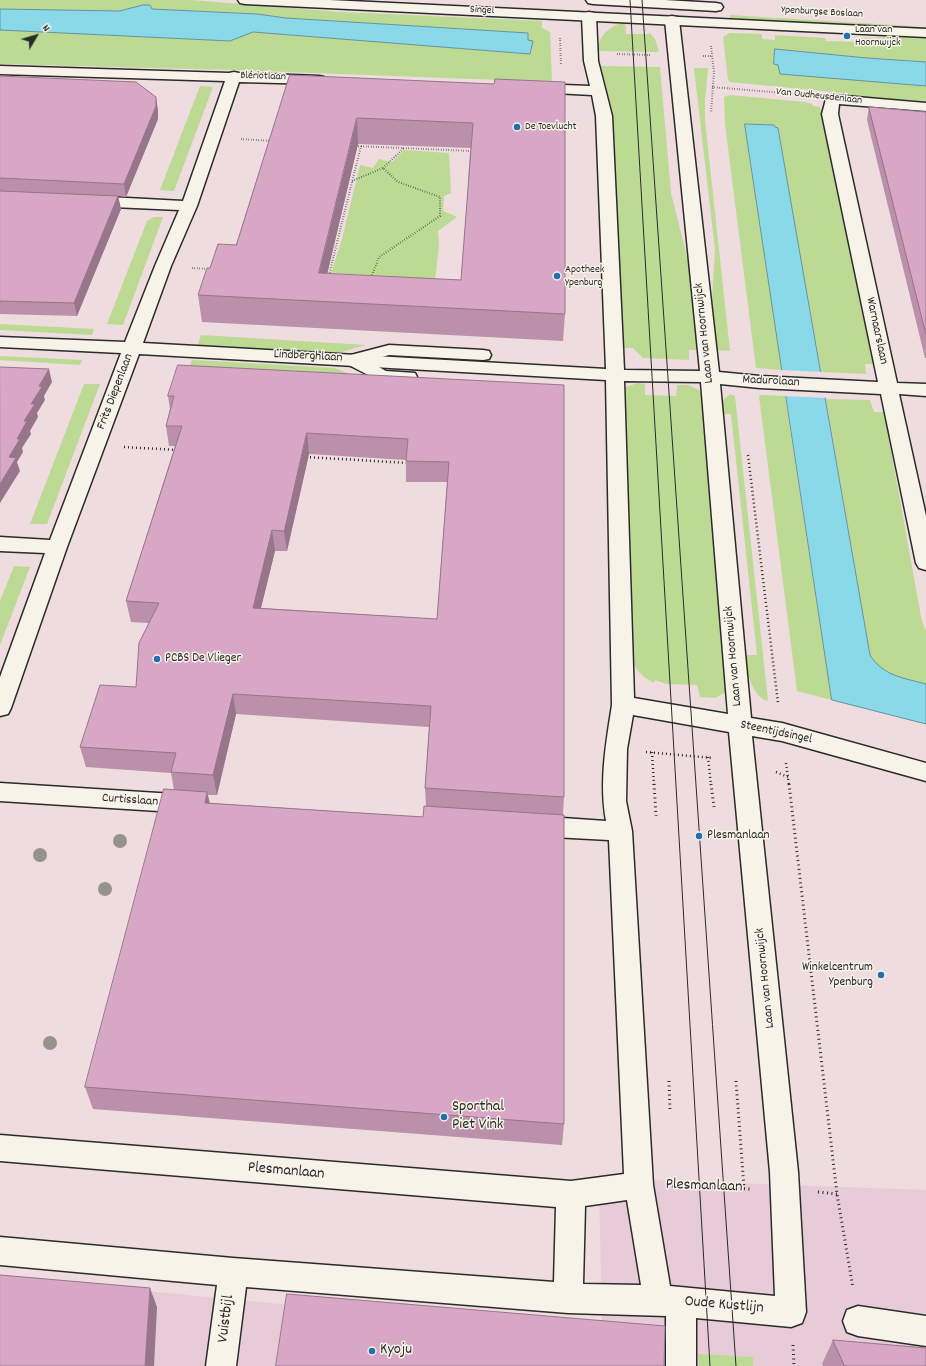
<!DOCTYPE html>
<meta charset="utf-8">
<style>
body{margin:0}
#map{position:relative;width:926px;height:1366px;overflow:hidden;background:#eedcde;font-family:Dekko,sans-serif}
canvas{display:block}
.north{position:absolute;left:16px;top:16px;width:40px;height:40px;-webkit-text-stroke:3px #f7f3e8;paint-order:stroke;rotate:52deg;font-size:11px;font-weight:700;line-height:16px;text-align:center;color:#2b2b2b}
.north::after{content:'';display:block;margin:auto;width:14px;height:18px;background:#2b2b2b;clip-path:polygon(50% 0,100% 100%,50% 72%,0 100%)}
</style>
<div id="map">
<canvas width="926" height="1366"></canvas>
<div class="north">N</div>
</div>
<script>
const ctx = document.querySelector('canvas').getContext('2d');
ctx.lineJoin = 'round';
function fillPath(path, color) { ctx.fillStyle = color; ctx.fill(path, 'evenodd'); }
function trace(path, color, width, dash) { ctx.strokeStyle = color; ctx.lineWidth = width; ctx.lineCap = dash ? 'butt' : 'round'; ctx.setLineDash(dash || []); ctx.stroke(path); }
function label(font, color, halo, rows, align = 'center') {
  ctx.font = font + ' Dekko,sans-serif'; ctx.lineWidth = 3; ctx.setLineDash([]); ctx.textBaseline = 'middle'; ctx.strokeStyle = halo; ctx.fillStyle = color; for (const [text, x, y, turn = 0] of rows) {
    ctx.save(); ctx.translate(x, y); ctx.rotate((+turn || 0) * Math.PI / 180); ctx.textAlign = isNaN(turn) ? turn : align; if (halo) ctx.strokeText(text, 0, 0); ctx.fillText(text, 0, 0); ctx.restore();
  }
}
const built = new Path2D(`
 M599 1178 926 1190V1366H0V1277L602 1335Z`);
const green = new Path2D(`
 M0 0H191L341 12 542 21V28L550 32 552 82 236 70 0 64V30L230 41 253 32 531 54 533 41 528 40V33L286 18 257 14 152 9 150 5H143L119 11 0 9Z
 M730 15 926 27V30L730 20Z
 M625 21 626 34H649V32L655 39 659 52 597 51C600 33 610 27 625 21Z
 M730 33 762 34V39L775 40V35L825 38 826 41 857 42V38L926 37V62L867 58 775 49 774 64 778 65 781 74 926 86V103L843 96V93L730 82 728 80 723 37Z
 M600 66 660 67 671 193 692 277 698 350H689V360L643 358 633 348H620L612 149Z
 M694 68H708L705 100V120L730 351 713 350 711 317 715 250Z
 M200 86 213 87 174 191 160 190Z
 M730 95 805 102 812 104 813 106 820 107 873 364H865L866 374 821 372 778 128 775 127 774 125 745 124 782 370 756 368 725 124 724 97Z
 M404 150 449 153 451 193 444 196 443 211 457 217 438 231 439 244 435 280 331 273 342 239 360 165 373 168 379 159 392 162Z
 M154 217H163L123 325 107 324 147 221Z
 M0 324 94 329 92 335 0 330Z
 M201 335 366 345 338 353 198 345Z
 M0 356 82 360 80 365 0 360Z
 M192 360 335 368 361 379 188 371Z
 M637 383 645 384V395L676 396 677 385H688L699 390 703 396 726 692 715 698 700 697 697 685 667 684 655 680 654 683C641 676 634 669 631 655L624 388Z
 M84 384H100L47 524H30Z
 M730 394 735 396 768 701C753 699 745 667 743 655H757L731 414H719L720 403Z
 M761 395 785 396 832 700 797 691 759 396Z
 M826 399 870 400 874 412H884L922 622 926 631V684C904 678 883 676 870 655Z
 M14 566 30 567 0 645V601Z
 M698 1354 753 1357V1366H699Z`);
const water = new Path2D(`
 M143 5H150L152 9 257 14 286 18 528 33V40L533 41 530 54 253 32 230 41 0 30V9L119 11Z
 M775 49 867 58 926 62V86L780 74 778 65 774 64Z
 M745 124 774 125 775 127 778 128 870 655C883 676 904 678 926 684V724L832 700Z`);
const pier = new Path2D(`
 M780 370 824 372 828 398 783 396Z`);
const pathFar2 = new Path2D(`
 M560 38 561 65
 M711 46 714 72 711 113
 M617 54 650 55
 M703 56H712
 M712 87 807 95
 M241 139 271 141
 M356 146 471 151 469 179
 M383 168 404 148
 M352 181 383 168 398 182 440 197V216L379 257 371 278
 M192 268 211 269
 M329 275 361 146`);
const pathFar1 = new Path2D(`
 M124 447 177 450
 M748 455 778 703
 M306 457 409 463
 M646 752 713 758
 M652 752 654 785
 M708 757 711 785
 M786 763 789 785
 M776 772 788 777`);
const path = new Path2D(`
 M654 784 656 816
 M711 784 714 807
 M789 784 837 1194 853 1288
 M669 1081 670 1110
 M736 1081 744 1188
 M672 1186 751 1189
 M818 1192 837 1194
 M793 1345 794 1366`);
const lane = new Path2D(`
 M389 345 483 350 489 351 491 355 489 359 483 360 389 355 368 361 386 371 415 373 417 377 415 381C388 387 370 376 347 364L345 360 347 356Z`);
const street = new Path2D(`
 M589 12 594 13 596 16 598 61 612 116 624 370 700 371 665 20 667 17 672 16 677 17 679 20 719 372 760 376 878 382 822 114 826 99 828 96 833 95 926 103V111L839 104 838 114 897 383 926 384V396L899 394 926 516V570L919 568 916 563 881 394 760 388 720 384 751 718 782 723 926 763V781L782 741 752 736 798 1172 806 1312 802 1323 791 1327 696 1318V1366H666V1316L568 1313 246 1287 236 1366H206L217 1285 0 1265V1237L233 1258 554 1282 556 1207 0 1161V1135L571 1181 624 1174 609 840 534 836 526 833 522 826 526 819 534 816 606 821C599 782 606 743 612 705L606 380 139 354 67 547 11 708 8 714 0 716V677L45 553 0 551V537L50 540 121 353 0 347V337L125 342 155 266 179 210 90 206 84 204 82 201 84 198 90 196 183 201 225 81 0 74V66L229 73 234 72 239 73 319 76 324 77 326 80 324 83 319 84 239 82 197 206 171 266 143 343 606 369 596 116 592 95 536 92 531 91 529 88 531 85 536 84 590 86 584 61 582 16 584 13ZM624 381 701 382 728 714 634 698ZM633 715 729 732 770 1172 775 1296 670 1286 653 1185 632 831 626 801 627 749ZM627 1200 641 1285 583 1284 585 1206Z
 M0 783 190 795 198 797 202 804 198 811 190 813 0 801Z
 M858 1306 926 1316V1346L858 1336 847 1332 843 1321 847 1310Z`);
const secondary = new Path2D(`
 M238 0H330L926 29V37L245 4 240 3Z
 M586 0H665L716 3 721 4 723 7 721 10 716 11 593 4 588 3Z`);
const tram = new Path2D(`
 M630 0 710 1366
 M642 0 736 1366`);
const trees = [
 [120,841],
 [40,855],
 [105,889],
 [50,1043]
];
const wall = new Path2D(`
 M290 75 494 84 565 314 563 341 202 322 198 295 210 268 236 245ZM358 144 471 148 461 280 327 274Z
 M0 76 158 110V119L126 197 118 196 121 209 77 316 0 314Z
 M869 107 926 112V358H925L867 120Z
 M564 385V797L563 814 564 1124 562 1145 93 1109 85 1087 174 790 171 773 86 767 80 747 136 687 149 623 131 622 126 601 175 446H169L166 426 170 409 168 396ZM309 454 406 460V482H447L437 619 261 608 275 551H287ZM236 714 429 727 425 788 426 806 423 817 210 803 208 795H217Z
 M833 1340 926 1366H823L822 1364Z`);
const shadedWall = new Path2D(`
 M156 97 158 110V119L126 197 124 184Z
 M357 118 358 144 321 300 319 273Z
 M118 196 121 209 77 316 74 303Z
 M49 369 52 382 44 396 45 400 37 413 38 417 30 431 31 434 22 448 23 452 17 462 20 471 0 503V484L9 457 39 386Z
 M307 433 309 454 287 551 284 531Z
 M272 530 275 551 256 628 253 608Z
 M233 694 236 714 217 795 213 775Z
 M207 792 212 816 205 803Z
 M150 1288 157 1307 154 1366H145Z`);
const building = new Path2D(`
 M290 75 494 84 495 79 565 82V314L198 295 207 268H210L218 244 236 245ZM357 118 473 123 461 280 319 273Z
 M0 76 136 82 156 97V106L124 184 0 178Z
 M869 107 926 112V334Z
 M0 191 118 196 74 303 0 301Z
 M178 365 564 385V797L425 788 431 706 233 694 213 775 171 772 176 753 80 747 100 685 136 687 139 643 159 603 126 601 182 426H166L174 396H168ZM307 433 408 439 406 461 449 462 437 619 253 608 272 530 284 531Z
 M0 367 49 369 39 386 42 387 31 404H35L24 421H27L17 439H20L9 457 16 458 0 484Z
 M164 789 207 792 205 803 423 817 424 806 564 815V1124L85 1087Z
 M0 1275 150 1288 145 1366H0Z
 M287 1294 665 1326 664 1366H276Z
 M833 1340 926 1348V1366H845Z`);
const markers = [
 [847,36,4,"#1f6fb2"],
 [517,127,4,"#1f6fb2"],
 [557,276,4,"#1f6fb2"],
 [157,659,4,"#1f6fb2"],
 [699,836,4,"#1f6fb2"],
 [881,975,4,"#1f6fb2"],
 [444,1117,4,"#1f6fb2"],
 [372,1351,4,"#1f6fb2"]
];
const farStreetnames = [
 ["Singel",482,11,3],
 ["Ypenburgse Boslaan",822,13,3],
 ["Blériotlaan",263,77,2],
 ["Van Oudheusdenlaan",819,97,6]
];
const farPoinames = [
 ["Laan van",855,30],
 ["Hoornwijck",855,43],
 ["De Toevlucht",525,127],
 ["Apotheek",565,270],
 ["Ypenburg",565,283]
];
const streetNames = [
 ["Warnaarslaan",876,331,78],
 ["Laan van Hoornwijck",705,333,-96],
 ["Lindberghlaan",308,357,3],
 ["Madurolaan",771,382,3],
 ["Frits Diepenlaan",116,392,-69],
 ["Laan van Hoornwijck",734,656,-95],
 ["Steentijdsingel",776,733,12],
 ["Curtisslaan",130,801,4],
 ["Laan van Hoornwijck",766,978,-96]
];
const poiNames = [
 ["PCBS De Vlieger",165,659],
 ["Plesmanlaan",707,836],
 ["Winkelcentrum",873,968,"right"],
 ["Ypenburg",873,983,"right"]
];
const nearPoinames = [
 ["Sporthal",452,1108],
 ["Piet Vink",452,1126],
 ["Kyoju",380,1351]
];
const nearStreetnames = [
 ["Plesmanlaan",286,1172,5],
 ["Plesmanlaan",704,1187,2],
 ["Oude Kustlijn",724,1306,5],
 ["Vuistbijl",227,1319,-83]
];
fillPath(built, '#e7ccd7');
fillPath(green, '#bcda93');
fillPath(water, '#8ad9e8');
trace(water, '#64939c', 1);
fillPath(pier, '#eedcde');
trace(lane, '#2b2b2b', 3);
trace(street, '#2b2b2b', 3);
trace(secondary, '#2b2b2b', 3);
trace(pathFar2, '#2b2b2b', 2, [0.5, 2]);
trace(pathFar1, '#2b2b2b', 2.5, [1, 3]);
trace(path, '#2b2b2b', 3, [1, 3.5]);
fillPath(lane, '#f7f3e8');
fillPath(street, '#f7f3e8');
fillPath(secondary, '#f7f3e8');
trace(tram, '#2b2b2b', 1);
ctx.fillStyle = '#97938a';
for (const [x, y] of trees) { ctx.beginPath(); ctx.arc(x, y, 7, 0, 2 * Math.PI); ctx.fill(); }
fillPath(wall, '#ba90aa');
fillPath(shadedWall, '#97758b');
fillPath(building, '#d8a7c6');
trace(building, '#97758b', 1);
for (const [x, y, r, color] of markers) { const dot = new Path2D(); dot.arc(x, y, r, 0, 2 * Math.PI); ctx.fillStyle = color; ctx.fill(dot); trace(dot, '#f7f3e8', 1.5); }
label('11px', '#2b2b2b', '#f7f3e8', farStreetnames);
label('11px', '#2b2b2b', '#f7f3e8', farPoinames, 'left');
label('13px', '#2b2b2b', '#f7f3e8', streetNames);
label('13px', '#2b2b2b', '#f7f3e8', poiNames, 'left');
label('16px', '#2b2b2b', '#f7f3e8', nearPoinames, 'left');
label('16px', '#2b2b2b', '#f7f3e8', nearStreetnames);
</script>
